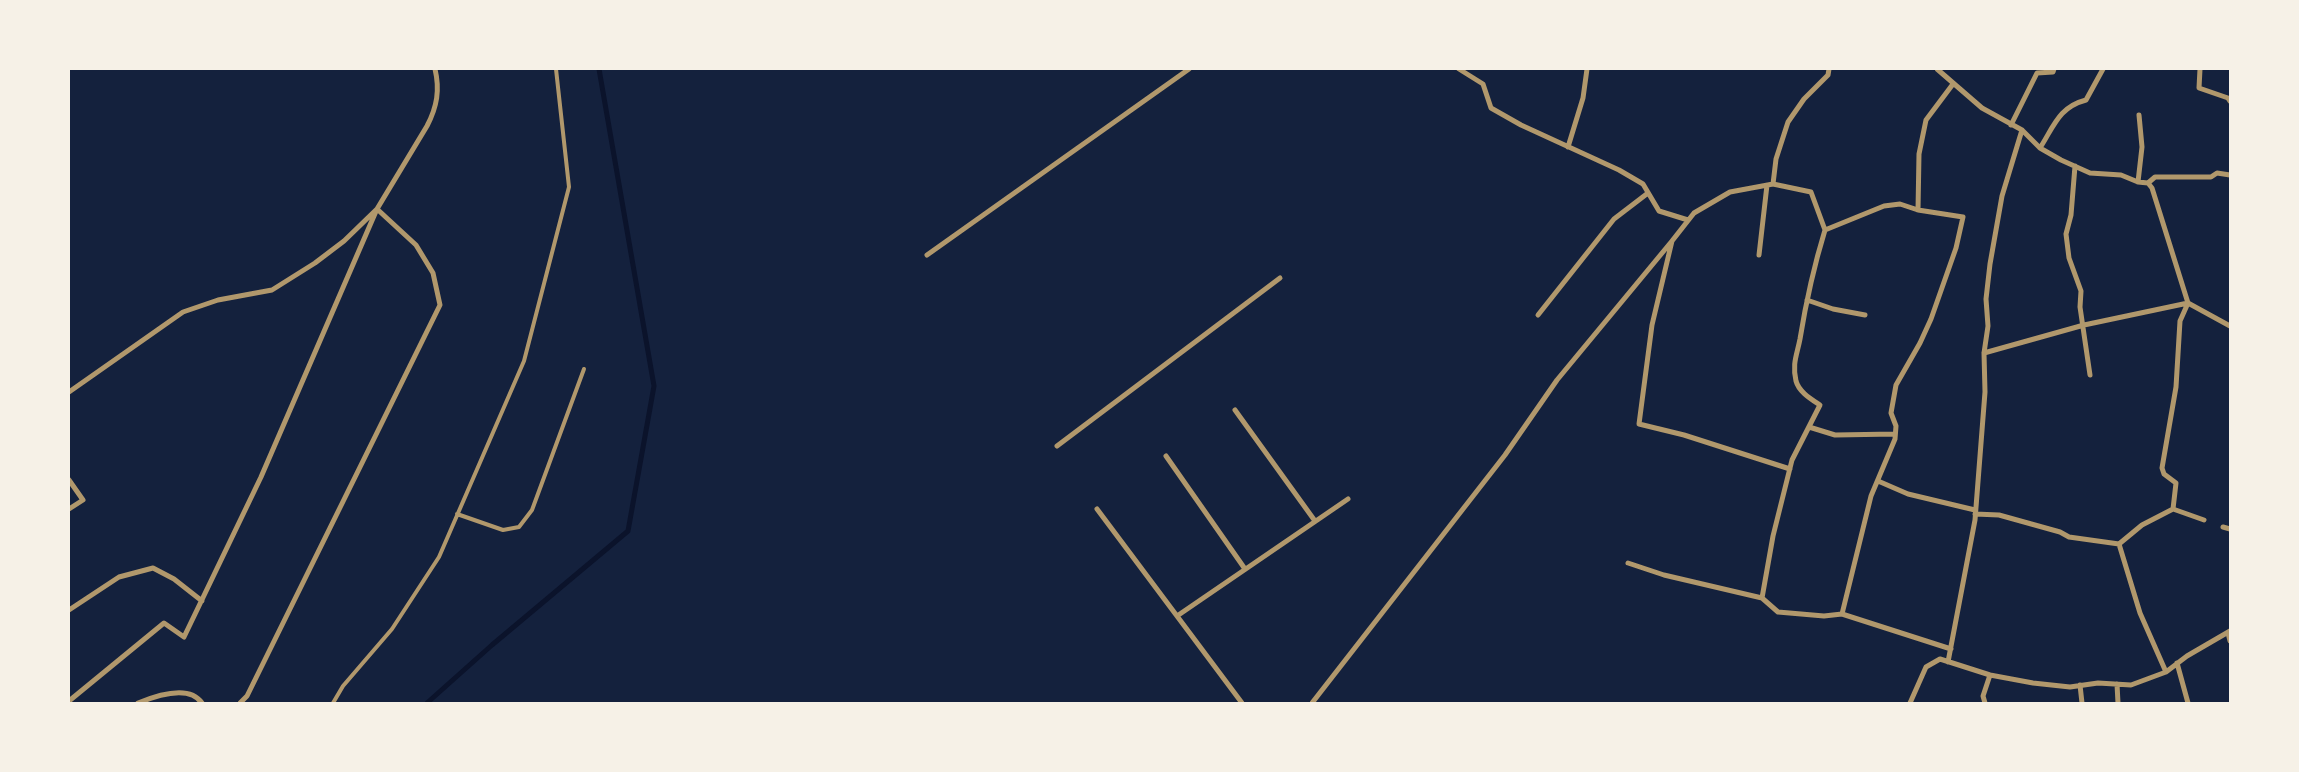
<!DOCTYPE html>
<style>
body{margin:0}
#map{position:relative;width:2299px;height:772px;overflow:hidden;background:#14213d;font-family:Lato,sans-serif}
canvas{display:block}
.frame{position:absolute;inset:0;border:70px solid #f6f1e7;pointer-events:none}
</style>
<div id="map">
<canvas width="2299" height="772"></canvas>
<div class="frame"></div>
</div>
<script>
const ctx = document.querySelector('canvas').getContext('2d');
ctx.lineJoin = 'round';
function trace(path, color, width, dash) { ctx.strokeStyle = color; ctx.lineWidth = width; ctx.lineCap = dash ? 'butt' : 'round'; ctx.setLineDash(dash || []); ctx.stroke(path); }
const stream = new Path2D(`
 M427 703 492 645 628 531 654 386 599 69`);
const service = new Path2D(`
 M457 514 503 530 519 527 532 510 584 369
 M333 703 343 686 392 629 439 557 524 361 569 187 556 69`);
const minor = new Path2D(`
 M1459 69 1483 84 1491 108 1521 125 1619 170 1643 184 1659 211 1688 220
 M1937 69 1982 108 2022 130 2040 148 2061 160 2090 173 2121 175 2138 182 2148 183 2155 177H2211L2217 173 2230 175
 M2200 69 2199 88 2228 98 2230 101
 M2011 125 2037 73 2053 72 2054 69
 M1568 147 1583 98 1587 69
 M2040 148C2054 126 2059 107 2086 100L2103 69
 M2075 166 2071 215 2066 234 2069 258 2081 291 2080 307 2090 375
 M2138 182 2142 147 2139 115
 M2148 183 2152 188 2188 303 2230 326
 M1773 184 1776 159 1788 122 1804 99 1828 75 1829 69
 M1918 210 1919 154 1926 120 1953 84
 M927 255 1189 69
 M1759 255 1767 185
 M1807 300 1833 309 1865 315
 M2188 303 2180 321 2176 387 2162 468 2164 474 2176 483 2173 509 2204 520
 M1538 315 1614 219 1648 193
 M1984 353 2084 325 2188 303
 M69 392 183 312 218 300 272 290 315 263 344 241 377 209 427 126C437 107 440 90 435 69
 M1235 410 1315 521
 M1809 427 1835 435 1895 434
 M1057 446 1280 278
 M1166 456 1245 569
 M1790 469 1684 435 1639 424 1652 325 1672 241 1694 213 1730 192 1773 184 1811 192 1825 230
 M69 480 83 500 69 509
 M1878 481 1908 494 1975 510
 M1097 509 1242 703
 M1975 514 1999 515 2060 532 2069 537 2119 544
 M2223 527 2230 529
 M1628 563 1664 575 1762 598
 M69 610 119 577 153 568 174 579 202 601
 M1842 614 1824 616 1778 612 1762 598 1773 536 1792 460 1820 405C1811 399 1799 392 1796 381 1792 363 1797 355 1800 339 1806 302 1814 266 1825 230L1884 206 1900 204 1918 210 1963 217 1956 248 1931 319 1920 343 1896 385 1891 413 1896 426 1895 439 1871 496 1842 614 1951 649
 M1177 616 1348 499
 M2228 633 2230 641
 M1948 662 1975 520 1985 392 1984 353 1988 326 1986 299 1990 264 2002 196 2022 130
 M2177 663 2188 703
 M2166 672 2140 613 2119 544 2142 525 2173 509
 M2117 684 2118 703
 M2080 685 2082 703
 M69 701 164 623 184 637 261 477 377 209 416 245 433 273 440 305 247 696 240 703
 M138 703C155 696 189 684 202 703
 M1312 703 1505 455 1557 380 1672 241
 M1910 703 1926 667 1940 659 1990 675 2033 683 2070 687 2098 683 2131 685 2166 672 2187 656 2230 631
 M1985 703 1983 696 1990 675`);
trace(stream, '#0b132b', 5);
trace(service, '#b1986c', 4);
trace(minor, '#b1986c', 5);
</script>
